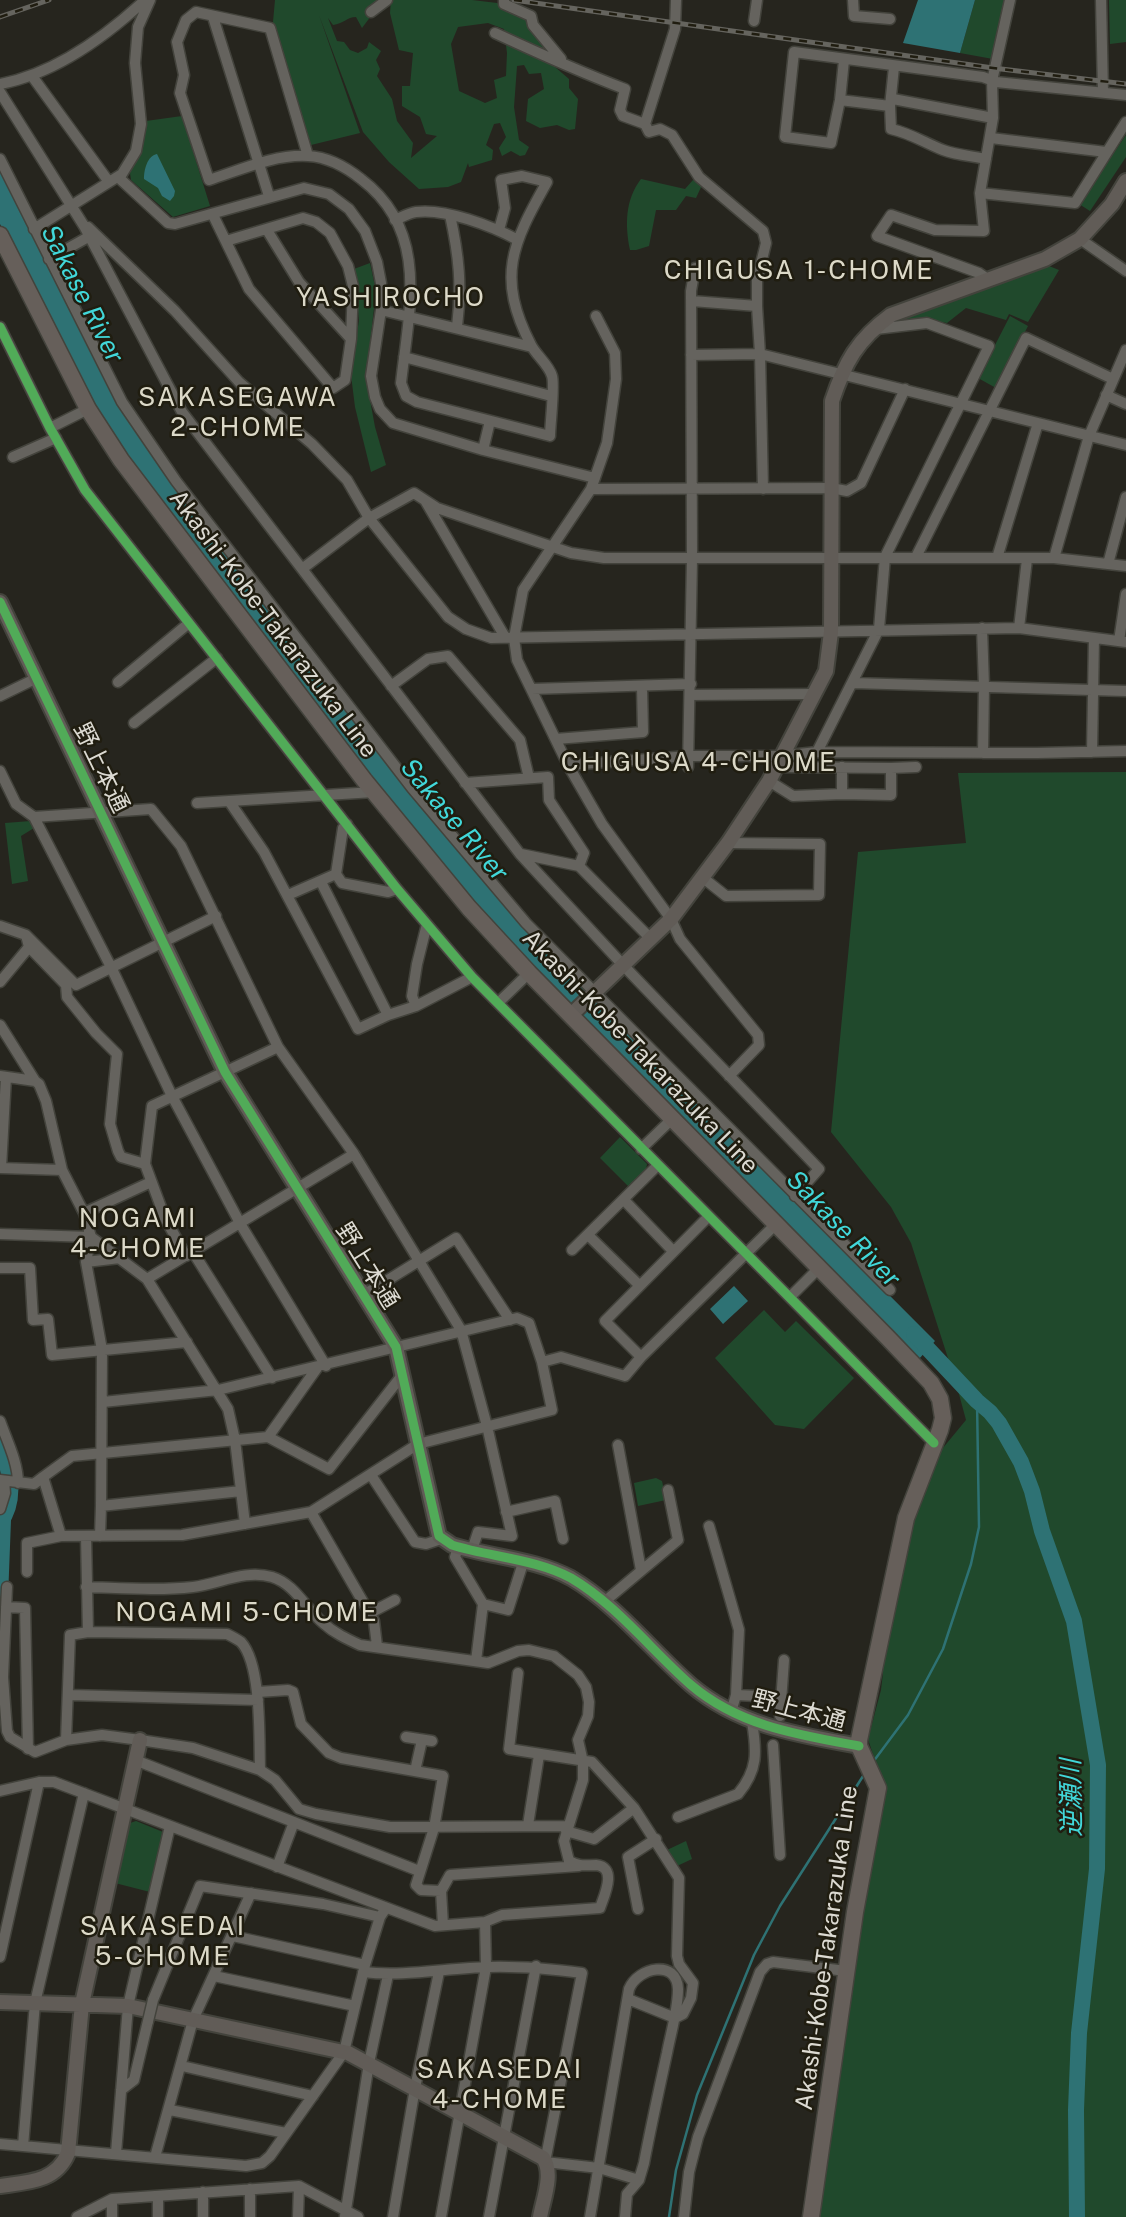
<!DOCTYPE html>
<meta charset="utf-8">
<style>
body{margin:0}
canvas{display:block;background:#26251e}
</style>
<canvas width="1126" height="2217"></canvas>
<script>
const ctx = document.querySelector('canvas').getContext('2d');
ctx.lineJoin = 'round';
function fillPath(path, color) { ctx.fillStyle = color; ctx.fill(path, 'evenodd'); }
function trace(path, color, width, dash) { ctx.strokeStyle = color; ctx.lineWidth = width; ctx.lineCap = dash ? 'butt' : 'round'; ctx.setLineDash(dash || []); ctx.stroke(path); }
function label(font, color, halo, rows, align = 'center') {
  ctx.font = font + ' "Public Sans","Noto Sans JP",sans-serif'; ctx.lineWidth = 5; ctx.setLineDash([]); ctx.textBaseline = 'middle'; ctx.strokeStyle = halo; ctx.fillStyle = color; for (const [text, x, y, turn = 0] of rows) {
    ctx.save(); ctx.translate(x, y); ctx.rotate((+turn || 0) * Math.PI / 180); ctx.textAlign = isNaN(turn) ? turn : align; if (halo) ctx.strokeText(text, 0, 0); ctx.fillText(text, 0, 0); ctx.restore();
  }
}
const green = new Path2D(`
 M275 0H378L373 4 374 12 362 28 356 17C347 17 343 24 333 25L328 18 337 41 344 42 350 50 358 53 367 48 369 42 381 51 376 60 380 69 377 76 392 99 397 121 413 143 411 158 437 136 426 134 420 117 402 106V86H410L413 53 399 50 390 13 391 0H472L497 3 527 19 544 47 548 61 569 79V88L578 99 575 129 569 130 557 125 540 128 526 121 528 99 544 89 541 73 529 74 524 65 517 66 514 107 519 140 529 147 525 155 520 156 511 151 502 156 499 148 506 137 500 123 494 124 486 145 493 150 492 160 469 167 468 163 461 182 448 187 419 189 389 162 363 132 319 15 360 133 311 145 273 22ZM488 23 504 29 507 53 506 76 494 80 497 98 485 103 459 91 451 44 458 27Z
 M975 0H1007L993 59 960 53Z
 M1109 0H1126V42L1110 44Z
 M182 116 210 206 173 217 131 180 130 173 139 155 146 121Z
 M1126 135V157L1090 211 1079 204Z
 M641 179 685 189 693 180 702 185 696 198 686 196 676 210H656L649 246 636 250H630C625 225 625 200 641 179Z
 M370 263 376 291 366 378 375 427 386 465 371 472 355 407 351 375 359 320 354 269Z
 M1049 266 1059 270 1028 322 1009 314 1006 320 966 308 947 323 926 319 887 326 895 317Z
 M1010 316 1028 326 996 388 978 378Z
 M1126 772V2217H816L861 1897 883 1785 868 1739 881 1690 883 1673 880 1671 906 1538 933 1460 966 1420 956 1383 911 1243 891 1207 831 1132 858 852 966 843 958 773Z
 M31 821 34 828 21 836 28 881 12 884 5 823Z
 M620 1137 647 1164 646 1170 630 1188 600 1158Z
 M764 1310 785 1332 796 1321 854 1378 804 1429 775 1425 715 1358Z
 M656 1478 662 1481 666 1500 638 1506 634 1483Z
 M136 1821 163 1832 150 1892 115 1883 127 1824Z
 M686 1841 692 1859 677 1866 667 1850Z`);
const water = new Path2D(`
 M918 0H975L960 53 903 43Z
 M157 154 175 191 174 196 170 201 162 196 158 188 144 179C144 170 147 156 157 154Z
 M0 168 111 388 137 433 232 561 522 923 586 991 935 1341 919 1359 569 1007 450 879 149 493 92 405 0 224Z
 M734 1286 748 1301 723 1324 710 1309Z`);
const stream = new Path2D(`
 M873 1762 908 1715 943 1649 971 1564 979 1527 977 1401
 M669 2217 676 2170 697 2095 754 1955 780 1906 865 1773`);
const river = new Path2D(`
 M914 1334 977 1401 990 1412 999 1423 1021 1462 1032 1491 1042 1531 1074 1621 1098 1765 1097 1869 1079 2033 1076 2110 1077 2217
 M0 1441C9 1468 18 1498 0 1523
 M0 1598 3 1520`);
const street = new Path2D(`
 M504 0V4L531 16 533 25 561 59
 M853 0 854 16 890 19
 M1101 0 1103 92
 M371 12 387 0
 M213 17 269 196
 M754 21 757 0
 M495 33C538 53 580 72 625 89L620 110 623 116 645 124 649 132 660 129 672 135 699 177 763 231 766 243 757 280V306L760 354 763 489
 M844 60 840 100 831 143 785 137 794 52 983 77 996 82 1126 95
 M894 67 890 106 891 129C910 133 925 143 943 150 956 155 972 156 986 159
 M32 76 109 182
 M0 84C54 74 105 37 145 0
 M0 92 84 226 182 412 520 854 623 965 819 1169 795 1196
 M893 99 993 118
 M840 100 890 106
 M645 124 675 29 676 0
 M991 138 1106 152
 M308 156 270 28 196 12 186 20 177 42 184 75 180 93 209 180C240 170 275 154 308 156 327 157 346 167 361 179 430 231 409 310 401 383L406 396 417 402 550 436C550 425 555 385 552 376 549 365 536 355 531 345 496 277 512 244 547 182L522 176 501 180 505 208 499 230
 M0 159 122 402 176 481 412 788 526 923 890 1290
 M118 177 168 223 175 224 304 188 329 194 349 209 365 231 377 262 381 283V310L371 376 375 397 380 409 393 423 483 450 595 478
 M980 193 1075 203 1126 122
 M213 215 249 289 333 388 345 380 351 339 353 286 348 266 330 233 316 222 303 218 226 241
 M450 215C459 256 462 286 457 327
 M395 220C402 217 409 213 416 212 445 208 492 226 518 240
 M88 227 175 311 239 382 312 444 347 480 369 518 448 617 466 629 491 638 1019 628 1126 642
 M34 229 122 174 136 151 141 124 135 63 138 27 150 0
 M267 230 299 282 351 339
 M1080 239 1126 271
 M49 259 90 236
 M989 280 979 273 877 236 891 215 935 230 984 231 980 193 993 118 992 81 1010 0
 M692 301 757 306
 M381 310 532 347
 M596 316 615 353 616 379 607 443 591 489 523 590 514 638 517 660 568 765 602 824 671 919 680 939 758 1035 759 1045 729 1076
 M0 327 50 428 85 490 397 889 472 977 934 1443
 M691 355 760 354 1126 445
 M404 357 551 396
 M1106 395 1126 404
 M50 428 88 409
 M483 450 490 421
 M13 457 56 438
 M591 489 831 488 847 491 861 483 905 389
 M426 502 505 637
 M916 557 1026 338 1113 379
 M997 558 1038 423
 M1054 558 1089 436 1126 350
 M1108 564 1126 497
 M302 569 369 518 414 493 437 508 571 553 604 558H1054L1126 566
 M982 628 984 686 983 753
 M1019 628 1027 559
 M1119 641 1126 594
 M118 682 189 623
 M853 683 1126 691
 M391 686 428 659 448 656 520 740 529 778
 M532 689 691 684
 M690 695 813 694
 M0 696 37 678
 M134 723 217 658
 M556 739 643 732 642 687
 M817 752 879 629 885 557 989 346 927 323 876 329
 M1092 752 1094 638
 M568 765 689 756H780L817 752 1037 753 1126 751
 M688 767 692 559 691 291 695 268
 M775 767 891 768V795L842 794
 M891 768 916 767
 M0 771 16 804 34 817 111 967 172 1096 241 1225 326 1366
 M769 781 793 796 842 794V767
 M465 783 548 777 549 800 584 853 579 866 650 938
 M229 801 264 852 358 1029 388 1015 416 1006 472 977
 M197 803 374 792
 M34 817 151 809 181 846 278 1047 354 1154 461 1330 487 1426 512 1536 478 1532 472 1550
 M347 824 343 828 336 874 342 883 388 892 397 889
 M521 854 579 866
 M702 877 726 896 819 895 820 844 728 843
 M321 882 388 1015
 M288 895 336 874
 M0 926 26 935 76 985 216 916
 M26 935 29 947 66 985 67 997 96 1033 117 1054 110 1124 118 1151 121 1157 145 1164
 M0 982 29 947
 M498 1003 529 973
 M416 1006 412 996 417 964 427 924
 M0 1025 35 1081
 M0 1076 35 1081 39 1084 46 1101 62 1170 84 1213 91 1237 147 1279 228 1409 235 1440 245 1524
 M641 1149 672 1119
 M0 1168 62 1170
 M1 1168 6 1077
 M624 1200 673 1251
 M84 1213 151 1182
 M0 1234 91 1237 86 1262 102 1350 101 1506 241 1491
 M588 1235 639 1285
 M572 1250 657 1166
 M193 1252 272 1378
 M186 1256 165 1218 145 1164 152 1106 278 1047
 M86 1262 120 1258
 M0 1268H30L33 1320 48 1319 52 1355 187 1342
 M147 1279 354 1154
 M362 1296 456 1238 510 1320
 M790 1297 819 1268
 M641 1357 605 1321 708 1217
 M103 1402 218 1390 517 1318 529 1323 542 1362 561 1357 625 1376 641 1357 776 1224
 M0 1421C7 1441 18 1462 18 1483
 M268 1437 329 1469 403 1374
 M618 1445 641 1570
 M371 1475 415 1542 426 1544 441 1539
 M43 1477 72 1456 268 1437 317 1368
 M0 1480 34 1484 43 1477 61 1536 182 1535 311 1512 418 1444 552 1410 542 1362
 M0 1509 5 1493 4 1481
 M311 1512 374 1621 377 1646
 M506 1512 555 1501 563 1539
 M709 1526 739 1630 736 1695 731 1712
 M86 1536 88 1632 227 1634C231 1636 237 1639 241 1642 262 1665 259 1739 260 1770
 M100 1536 101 1506
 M458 1547 455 1557 483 1604 476 1661
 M27 1572V1543L61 1536
 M7 1587 3 1677 7 1731 10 1737 35 1752 66 1740 102 1735 140 1740 193 1748 260 1770 275 1780 299 1809 316 1814 390 1827 567 1826
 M604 1602 678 1540 668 1490
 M483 1604 508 1610 523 1563
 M6 1607 25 1608 28 1749
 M370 1613 395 1600
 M518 1673 509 1749 592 1762 634 1808 679 1878 677 1956 679 1964 693 1983 691 1998 683 2014 675 2018 628 1999
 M258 1692 288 1690 293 1692 301 1724 329 1753 341 1758 443 1776 434 1828 416 1885 421 1890 441 1891
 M69 1695 258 1700
 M736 1695 780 1697
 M780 1716 784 1660
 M406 1737 432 1741
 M66 1740 70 1635 88 1632
 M773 1745 780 1855
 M135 1760 419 1871
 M415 1771 422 1740
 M0 1791 39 1782H54L435 1926 485 1922 502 1915 600 1908C604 1896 618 1867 596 1865 585 1865 580 1867 569 1861L564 1841 583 1780V1762L578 1740 588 1716 589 1702 586 1687 578 1675 554 1656 529 1650 518 1651 488 1663 360 1645C347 1639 334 1633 323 1623 306 1609 295 1584 272 1577 245 1569 219 1584 193 1587 158 1591 121 1588 86 1587
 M678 1817 738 1794C758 1770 757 1752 752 1722
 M528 1825 539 1755
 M566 1831 594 1839 634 1808
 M277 1867 294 1822
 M638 1909 628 1857 656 1839
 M443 1925 441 1891 450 1875 579 1866
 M233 1936 365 1965
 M0 1957 39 1782
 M363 1972C405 1977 446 1968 489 1967 521 1966 551 1969 582 1973L545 2162 599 2168 639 2180
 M214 1976 355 2006
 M153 2000 200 1886 323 1904 380 1917
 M182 2066 313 2096
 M121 2090 134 2080 148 2021
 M170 2110 286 2133
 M0 2144 246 2166 262 2163 270 2156 344 2052 365 1965 380 1917 386 1908
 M23 2146 35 2003 84 1793
 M116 2153 128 2006 170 1826
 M155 2157 193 2020 251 1893
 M250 2189V2217
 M345 2216 369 2063 388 1975
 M77 2217 112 2199 299 2186 358 2217
 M112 2217V2199
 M158 2217V2197
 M203 2217V2192
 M298 2217 299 2186
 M393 2217 415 2088 439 1972
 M441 2217 486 1967 485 1922
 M489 2217 536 1966
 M590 2217 629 1989C638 1967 677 1959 678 1989 678 2010 671 2032 667 2053 659 2090 651 2126 644 2163L639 2180 627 2194 625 2217
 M684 2217 689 2172 698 2137 760 1972 767 1964 773 1962 846 1971`);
const secondary = new Path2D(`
 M0 602 225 1072 396 1347 439 1536 452 1545C490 1557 536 1559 571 1578 617 1605 651 1650 691 1685 739 1726 799 1735 859 1746
 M571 1015 671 919 728 843 769 781 826 671 831 632 832 401C845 362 857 340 891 315L1045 259 1080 239 1112 204 1126 181
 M0 2002 128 2006 348 2053 543 2158C554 2173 543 2200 540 2217
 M0 2186C28 2182 56 2182 68 2153L82 2004 140 1740`);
const primary = new Path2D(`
 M0 235 88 409 121 460 364 780 469 908 529 973 888 1338 931 1383 940 1399 943 1418 940 1430 906 1518 859 1740V1746L878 1788 855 1912 811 2217`);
const rail = new Path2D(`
 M514 0 993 68 1126 84
 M0 17 49 0`);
const streetBridge = new Path2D(`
 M148 2021 153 2000`);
const cycleway = new Path2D(`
 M0 327 50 428 85 490 397 889 472 977 934 1443
 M0 602 225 1072 396 1347 439 1536 452 1545C490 1557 536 1559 571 1578 617 1605 651 1650 691 1685 739 1726 799 1735 859 1746`);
const streetNames = [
 ["Akashi-Kobe-Takarazuka Line",273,624,53],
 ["野上本通",101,768,64],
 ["Akashi-Kobe-Takarazuka Line",640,1052,46],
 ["野上本通",367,1266,58],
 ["野上本通",799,1711,15],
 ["Akashi-Kobe-Takarazuka Line",827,1948,-82]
];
const neighbourhoodNames = [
 ["CHIGUSA 1-CHOME",799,271],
 ["YASHIROCHO",391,298],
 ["SAKASEGAWA",238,398],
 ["2-CHOME",238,428],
 ["CHIGUSA 4-CHOME",699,763],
 ["NOGAMI",138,1219],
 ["4-CHOME",138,1249],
 ["NOGAMI 5-CHOME",247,1613],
 ["SAKASEDAI",163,1927],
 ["5-CHOME",163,1957],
 ["SAKASEDAI",500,2070],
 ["4-CHOME",500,2100]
];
const waterNames = [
 ["Sakase River",82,294,63],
 ["Sakase River",454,820,50],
 ["Sakase River",843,1229,46],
 ["逆瀬川",1072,1798,-91]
];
fillPath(green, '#20492c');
fillPath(water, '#2e7274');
trace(stream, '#2e7274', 2.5);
trace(river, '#2e7274', 16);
trace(street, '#43433c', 13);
trace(secondary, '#43433c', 18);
trace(primary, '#43433c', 19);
trace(street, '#65635e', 10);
trace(secondary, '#615c57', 14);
trace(primary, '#665f5a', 16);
trace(rail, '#65645e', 5);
trace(rail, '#201d10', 2.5, [8]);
trace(streetBridge, '#43433c', 13, []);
trace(streetBridge, '#65635e', 10);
trace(cycleway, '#51ab58', 9);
label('24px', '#dcdad2', '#201d10', streetNames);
ctx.letterSpacing = '2px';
label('26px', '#dcd9c8', '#201d10', neighbourhoodNames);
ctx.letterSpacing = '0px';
label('italic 26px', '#41d7d9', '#201d10', waterNames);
</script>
